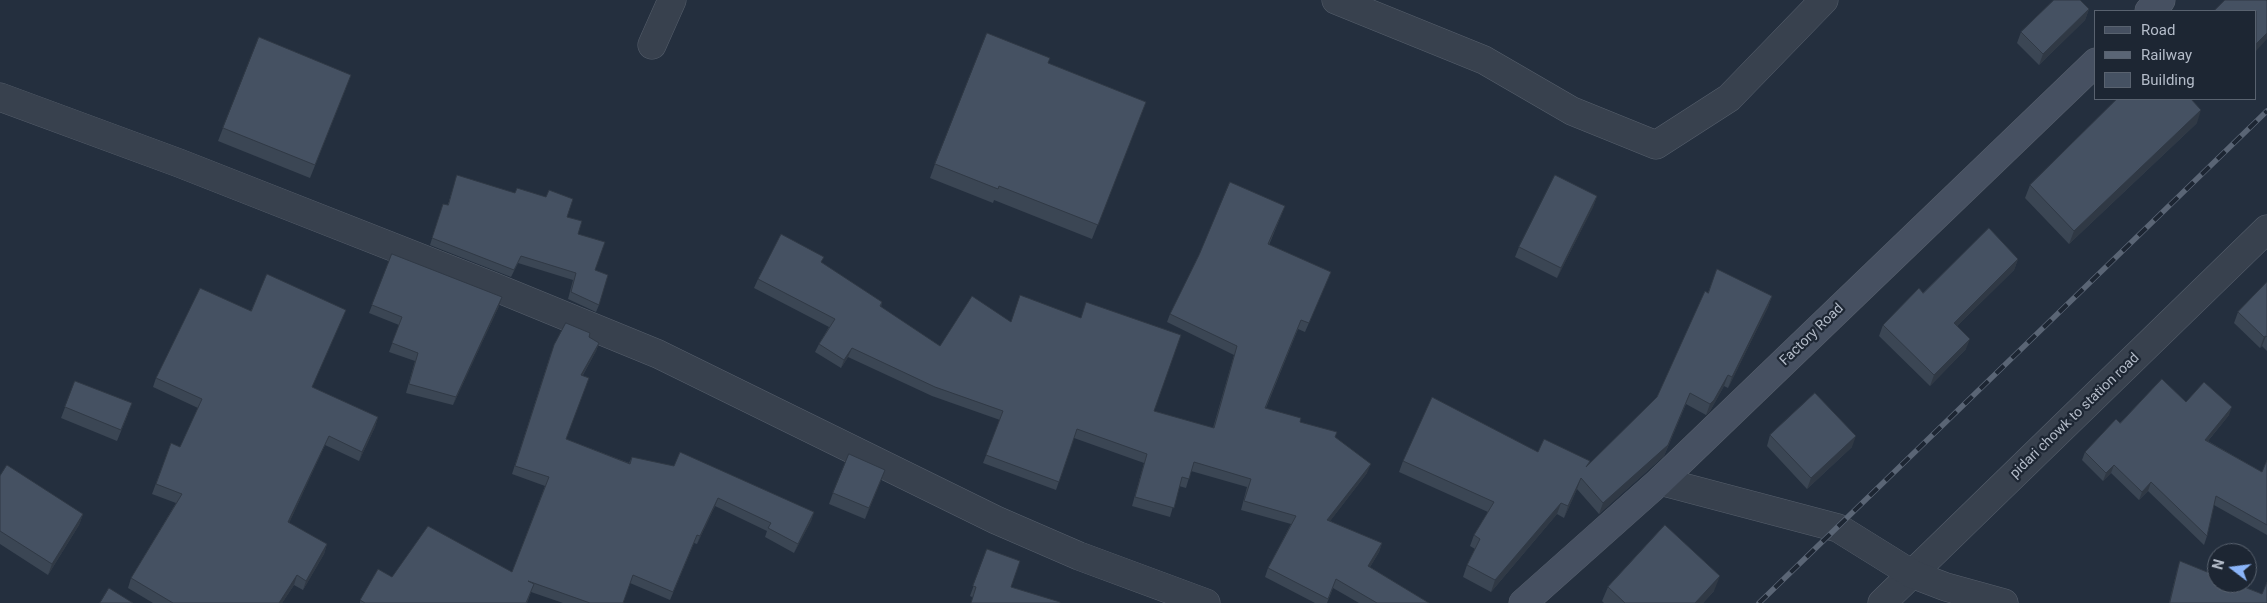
<!DOCTYPE html>
<style>
body{margin:0}
#map{position:relative;width:2267px;height:603px;overflow:hidden;background:#242f3e;font-family:Roboto,sans-serif}
canvas{display:block}
.legend{position:absolute;left:2094px;top:10px;width:162px;height:90px;box-sizing:border-box;background:#1d2633;border:1px solid #59626f;margin:0;padding:6px 9px;list-style:none;font-size:15px;color:#b4bcc9}
.legend li{display:flex;align-items:center;gap:10px;height:25px}
.legend b{width:25px;border:1px solid #59626f}
.north{position:absolute;left:2207px;top:543px;width:50px;height:50px;box-sizing:border-box;background:#1d2633;border:1px solid #59626f;border-radius:50%;rotate:285deg;font-size:14px;font-weight:700;line-height:20px;text-align:center;color:#b4bcc9}
.north::after{content:'';display:block;margin:auto;width:18px;height:22px;background:#8ab4f8;clip-path:polygon(50% 0,100% 100%,50% 72%,0 100%)}
</style>
<div id="map">
<canvas width="2267" height="603"></canvas>
<ul class="legend">
<li><b style="height:6px;background:#465061"></b>Road</li>
<li><b style="height:6px;background:#5a6575"></b>Railway</li>
<li><b style="height:14px;background:#455162"></b>Building</li>
</ul>
<div class="north">N</div>
</div>
<script>
const ctx = document.querySelector('canvas').getContext('2d');
ctx.lineJoin = 'round';
function trace(path, color, width, dash) { ctx.strokeStyle = color; ctx.lineWidth = width; ctx.lineCap = dash ? 'butt' : 'round'; ctx.setLineDash(dash || []); ctx.stroke(path); }
function fillPath(path, color) { ctx.fillStyle = color; ctx.fill(path, 'evenodd'); }
function label(font, color, halo, rows, align = 'center') {
  ctx.font = font + ' Roboto,sans-serif'; ctx.lineWidth = 4.5; ctx.setLineDash([]); ctx.textBaseline = 'middle'; ctx.strokeStyle = halo; ctx.fillStyle = color; for (const [text, x, y, turn = 0] of rows) {
    ctx.save(); ctx.translate(x, y); ctx.rotate((+turn || 0) * Math.PI / 180); ctx.textAlign = isNaN(turn) ? turn : align; if (halo) ctx.strokeText(text, 0, 0); ctx.fillText(text, 0, 0); ctx.restore();
  }
}
const minor = new Path2D(`
 M1336 0 1484 60 1572 111 1656 145 1729 98 1824 0
 M652 45 672 0
 M0 97 179 163 492 286 658 354 996 520 1079 556 1206 603
 M1882 603 2267 229`);
const tertiary = new Path2D(`
 M1660 481 1838 528 1912 574 1946 587 2004 603`);
const secondary = new Path2D(`
 M2149 11 2161 0
 M1523 603 1660 481 2096 62`);
const rail = new Path2D(`
 M1759 603 2267 111`);
const wall = new Path2D(`
 M2089 9 2085 20 2039 65 2017 43 2021 32Z
 M1048 63 1146 102 1092 239 994 200 993 203 930 178 935 164Z
 M346 88 310 178 218 141 223 128Z
 M2197 123 2069 244 2025 198 2030 185Z
 M457 175 567 217 578 234 595 270 599 305 596 312 568 299 573 280 518 263 511 277 430 245 443 204 448 205Z
 M1597 196 1593 207 1557 278 1515 257 1519 247Z
 M1285 206 1269 245 1331 272 1305 332 1298 329 1266 408 1335 437 1367 473 1330 521 1382 543 1379 552 1370 567 1429 603H1359L1333 588 1327 603H1315L1265 577 1268 568 1291 524 1241 510 1247 487 1191 471 1186 488 1179 486 1170 517 1132 506 1144 463 1074 438 1056 490 983 463 1000 420 932 396 848 357 841 368 815 352 819 344 829 327 754 288 758 279 821 263 882 302 881 307 940 346 1010 322 1154 411 1213 428 1234 355 1167 322 1170 314Z
 M392 254 499 306 453 405 406 393 415 361 389 352 399 325 369 313Z
 M2018 259 2014 270 1957 326 1966 349 1930 386 1879 336 1883 325 1923 293Z
 M2267 282V351L2262 346 2260 348 2234 323 2238 312Z
 M1708 293 1772 296 1768 307 1728 388 1724 386 1710 411 1706 415 1686 404 1664 456 1599 514 1577 489 1564 518 1557 514 1491 592 1463 577 1467 565 1475 549 1470 546 1474 535 1488 512 1399 472 1403 461 1538 452 1590 461 1588 466 1657 397Z
 M346 310 312 387 378 417 375 427 359 461 325 445 289 523 327 544 324 554 303 590 294 585 282 603H153L128 588 131 578 176 503 152 494 171 443 180 447 198 408 153 387 156 378Z
 M589 337 599 343 596 351 583 375 566 439 629 463 632 457 814 512 811 521 794 553 765 537 767 531 715 506 697 544 694 543 670 600 630 583 623 603H563L531 592 527 603H360V600L392 577 512 572 545 486 512 474 551 353Z
 M75 381 128 414 117 441 61 418Z
 M2186 402 2229 415 2208 441 2262 472 2267 460V535L2214 505 2207 536 2204 545 2148 491 2139 500 2111 473 2103 481 2082 460 2085 452Z
 M1770 435 1852 447 1807 489 1767 446Z
 M885 470 865 519 829 504 833 493Z
 M0 476 83 514 79 525 48 575 0 544Z
 M987 549 1011 587 972 597 970 596Z
 M2180 561 2262 594 2267 603H2169L2177 570Z
 M1608 587 1714 591 1703 603H1604L1602 601Z`);
const shadedWall = new Path2D(`
 M2089 9 2085 20 2039 65 2043 54Z
 M2267 33V39L2256 51V44Z
 M2201 110 2197 123 2069 244 2074 231Z
 M1597 196 1593 207 1557 278 1561 268Z
 M2018 259 2014 270 1950 333 1954 323Z
 M1772 296 1768 307 1728 388 1732 377Z
 M502 297 499 306 453 405 456 397Z
 M2266 336 2262 346 2260 348 2264 337Z
 M1970 339 1966 349 1930 386 1934 375Z
 M599 343 596 351 578 383 581 375Z
 M852 348 848 357 841 368 844 360Z
 M1728 375 1724 386 1710 411 1706 415 1710 404Z
 M1690 393 1664 456 1599 514 1603 503Z
 M2232 407 2229 415 2202 448 2205 440Z
 M378 417 375 427 359 461 362 452Z
 M329 436 325 445 285 532 288 522Z
 M1856 436 1852 447 1807 489 1811 478Z
 M1371 464 1367 473 1324 529 1327 520Z
 M2114 465 2111 473 2103 481 2106 473Z
 M885 470 881 481 865 519 869 508Z
 M1581 478 1577 489 1564 518 1568 506Z
 M2151 482 2148 491 2139 500 2142 492Z
 M718 498 715 506 697 544 700 536Z
 M1561 503 1557 514 1491 592 1495 580Z
 M814 512 811 521 794 553 798 544Z
 M83 514 79 525 48 575 52 564Z
 M1382 543 1379 552 1365 575 1368 566Z
 M327 544 324 554 303 590 306 581Z
 M297 575 294 585 282 603H279Z
 M1720 576 1714 591 1703 603H1695Z`);
const building = new Path2D(`
 M2054 0H2080L2089 9 2043 54 2021 32Z
 M2225 0H2266L2267 1V33L2256 44V11H2214Z
 M987 33 1050 58 1048 63 1146 102 1098 225 999 186 998 189 935 164Z
 M259 37 351 75 315 165 223 128Z
 M2117 99H2191L2201 110 2074 231 2030 185Z
 M457 175 515 193 517 188 546 197 549 190 573 199 567 217 582 221 578 234 605 242 595 270 608 275 599 305 571 292 576 273 521 256 514 270 432 238 443 204 448 205Z
 M1555 175 1597 196 1561 268 1519 247Z
 M1230 182 1285 206 1268 244 1331 272 1309 323 1301 320 1265 408 1301 418 1300 422 1337 432 1335 437 1371 464 1327 520 1382 543 1368 566 1429 603H1377L1336 579 1328 599 1268 568 1296 516 1244 501 1251 479 1194 462 1189 479 1182 477 1174 508 1135 497 1147 454 1077 429 1059 482 986 455 1003 411 935 387 852 348 844 360 819 344 835 319 758 279 781 234 824 257 821 262 882 302 880 306 940 346 972 296 1011 322 1020 295 1081 318 1086 302 1181 335 1154 411 1214 428 1237 346 1170 314 1199 255Z
 M1989 228 2018 259 1954 323 1970 339 1934 375 1883 325 1919 288 1923 293Z
 M392 254 502 297 456 397 409 384 418 353 392 343 402 317 372 305Z
 M1717 269 1772 296 1732 377 1728 375 1714 400 1710 404 1690 393 1668 445 1603 503 1581 478 1568 506 1561 503 1495 580 1467 565 1480 539 1474 535 1494 502 1403 461 1432 397 1538 452 1544 439 1590 461 1586 467 1657 397 1705 291 1708 293Z
 M267 274 346 310 312 387 378 417 362 452 329 436 288 522 327 544 306 581 297 575 279 603H173L131 578 182 494 156 484 171 443 180 447 202 399 156 378 200 288 251 311Z
 M2267 282V337L2266 336 2264 337 2238 312Z
 M566 323 590 333 589 337 599 343 581 375 589 378 566 439 630 464 632 457 674 466 680 452 814 512 798 544 768 528 771 523 718 498 700 536 697 535 673 592 633 575 623 603H590L528 581 534 584 526 603H365L360 600 378 569 392 577 428 526 512 572 549 477 515 466 554 345Z
 M2162 379 2186 402 2204 382 2232 407 2205 440 2262 472 2267 460V525L2216 496 2207 536 2151 482 2142 492 2114 465 2106 473 2085 452 2116 419 2120 423Z
 M75 381 132 403 121 430 65 407Z
 M1815 393 1856 436 1811 478 1770 435Z
 M849 454 885 470 869 508 833 493Z
 M7 465 83 514 52 564 0 531V476Z
 M1665 525 1720 576 1695 603H1625L1608 587Z
 M987 549 1020 561 1011 587 1060 602V603H971L976 587 973 586Z
 M2180 561 2217 576V583H2234L2262 594 2267 582V603H2170Z
 M109 588 133 603H100Z`);
const streetNames = [
 ["Factory Road",1812,335,-44],
 ["pidari chowk to station road",2075,416,-44]
];
trace(minor, '#565f6c', 29);
trace(tertiary, '#565f6c', 29);
trace(secondary, '#565f6c', 29);
trace(minor, '#38414e', 28);
trace(tertiary, '#38414e', 28);
trace(secondary, '#465061', 28);
trace(rail, '#5a6575', 5.5);
trace(rail, '#1d2633', 4, [11]);
fillPath(wall, '#3b4654');
fillPath(shadedWall, '#303945');
fillPath(building, '#455162');
trace(building, '#303945', 1);
label('14px', '#b4bcc9', '#1d2633', streetNames);
</script>
